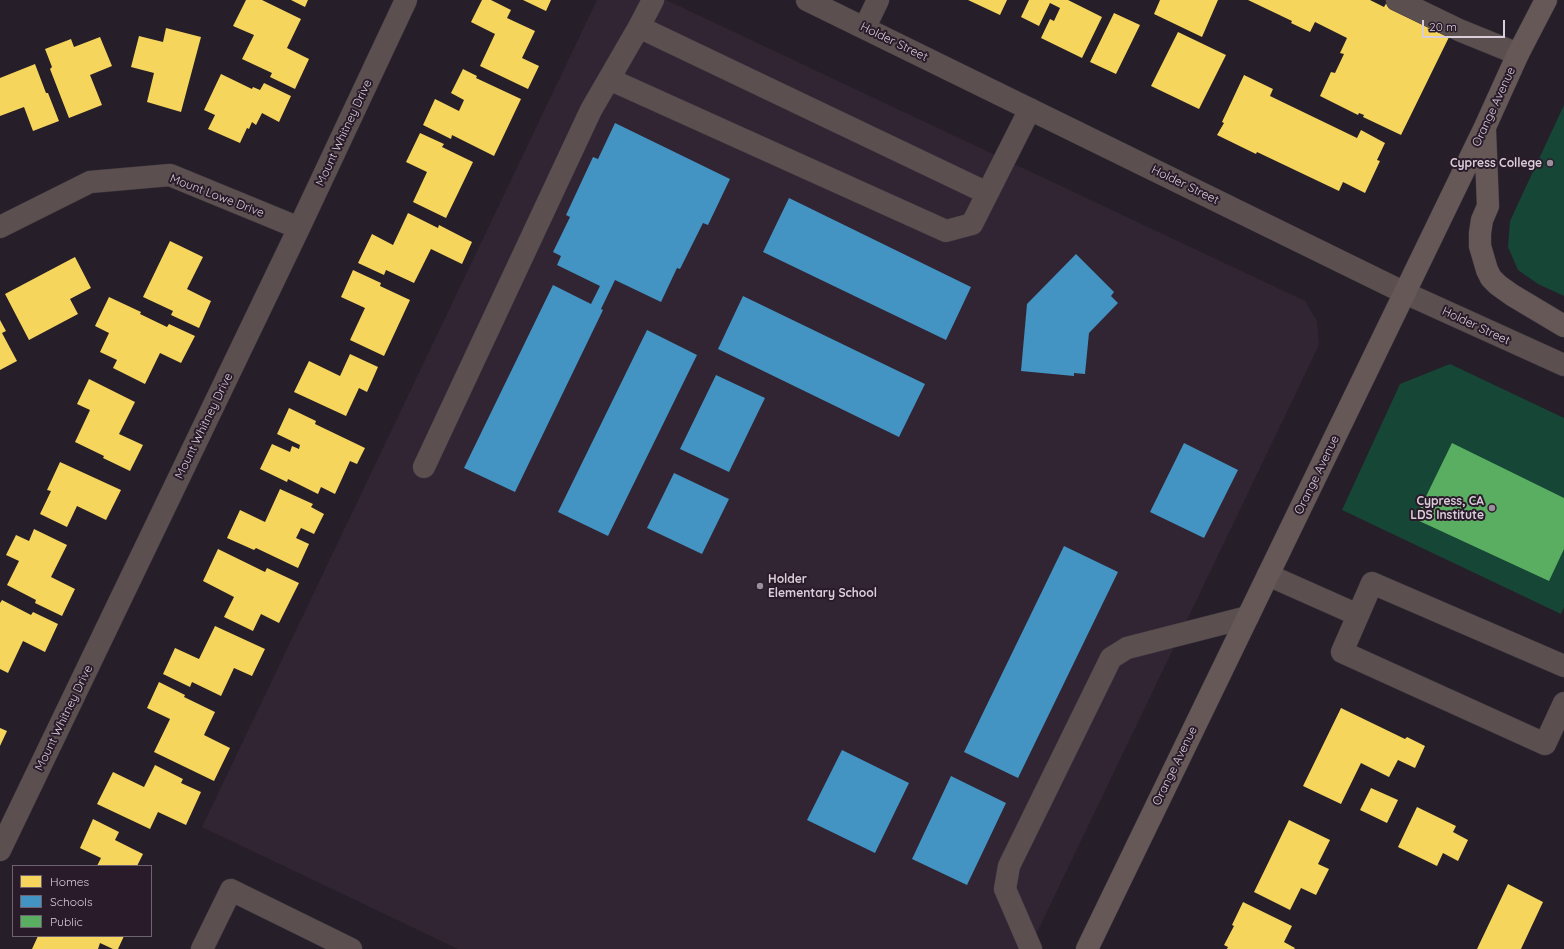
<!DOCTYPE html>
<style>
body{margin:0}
#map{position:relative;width:1564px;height:949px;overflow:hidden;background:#261e28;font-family:Quicksand,sans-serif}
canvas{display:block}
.legend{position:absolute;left:12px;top:865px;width:140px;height:72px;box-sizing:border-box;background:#2a1b2b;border:1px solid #706371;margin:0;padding:5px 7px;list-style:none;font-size:12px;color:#d9ced9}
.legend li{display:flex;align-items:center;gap:8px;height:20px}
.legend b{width:20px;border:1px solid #706371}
.scale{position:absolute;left:1422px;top:20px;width:83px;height:18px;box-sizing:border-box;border:2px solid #d9ced9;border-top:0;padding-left:5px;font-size:12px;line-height:14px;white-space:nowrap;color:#d9ced9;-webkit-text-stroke:3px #2a1b2b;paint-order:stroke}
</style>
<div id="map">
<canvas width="1564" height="949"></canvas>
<ul class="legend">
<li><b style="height:11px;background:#f6d55c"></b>Homes</li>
<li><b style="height:11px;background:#4393c3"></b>Schools</li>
<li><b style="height:11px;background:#5aae61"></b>Public</li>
</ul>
<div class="scale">20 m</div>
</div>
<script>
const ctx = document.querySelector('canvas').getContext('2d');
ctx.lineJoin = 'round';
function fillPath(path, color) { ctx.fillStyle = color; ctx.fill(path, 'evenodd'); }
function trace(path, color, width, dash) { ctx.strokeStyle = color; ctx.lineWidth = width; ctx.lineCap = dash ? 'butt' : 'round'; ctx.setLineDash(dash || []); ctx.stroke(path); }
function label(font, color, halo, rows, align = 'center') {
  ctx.font = font + ' Quicksand,sans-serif'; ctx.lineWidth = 4; ctx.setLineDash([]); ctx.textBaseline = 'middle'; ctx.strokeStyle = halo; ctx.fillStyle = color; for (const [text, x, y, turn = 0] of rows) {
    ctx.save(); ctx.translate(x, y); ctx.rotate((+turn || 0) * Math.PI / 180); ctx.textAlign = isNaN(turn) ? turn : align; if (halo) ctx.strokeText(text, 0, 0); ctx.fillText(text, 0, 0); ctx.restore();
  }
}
const education = new Path2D(`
 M597 0H666L1305 301 1317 321 1319 345 1029 949H458L202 827Z`);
const green = new Path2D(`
 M1564 105V296L1538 284 1518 270 1508 247 1510 221Z
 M1450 364 1564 418V607L1561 614 1342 510 1400 384Z`);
const homes = new Path2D(`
 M246 0H262L301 19 287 48 309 59 295 89 270 77 272 73 242 59 254 35 233 26Z
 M291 0H308L305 7Z
 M482 0H491L511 10 507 18 535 31 522 58 539 66 528 89 480 66 495 34 471 22Z
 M523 0H551L546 11Z
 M968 0H1007L1000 15Z
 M1029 0H1068L1102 17 1082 58 1041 38 1050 19 1054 21 1060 8 1050 3 1039 26 1021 17Z
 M1160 0H1218L1202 37 1154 14Z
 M1248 0H1370L1384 7 1387 2 1451 33 1401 135 1363 117 1364 115 1359 113 1358 115 1320 96 1331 72 1335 73 1344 54 1340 53 1347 38 1315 22 1310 32 1291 23 1292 21Z
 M1114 13 1140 25 1116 74 1090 62Z
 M166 28 201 37 181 112 147 102 154 73 131 67 139 36 163 42Z
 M1178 32 1226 55 1199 109 1151 86Z
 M100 37 112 66 90 75 102 105 69 118 50 69 52 67 45 49 71 39 74 47Z
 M35 64 46 93H48L59 121 33 131 24 107 0 116V78Z
 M463 69 477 76 476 78 521 99 494 156 452 135 451 139 423 125 435 99 459 111 464 100 451 93Z
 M221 74 252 89 253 87 260 90 264 83 291 96 279 122 262 113 256 125 252 122 249 129 247 128 240 143 208 129 215 115 204 110Z
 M1244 75 1273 89 1270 96 1357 138 1361 130 1385 143 1377 160 1380 161 1365 193 1343 182 1339 191 1257 152 1256 154 1217 135 1224 123 1222 122Z
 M420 133 444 144 442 147 473 162 446 218 413 202 427 172 406 162Z
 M408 213 438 228 439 225 472 242 462 264 431 249 414 283 386 270 384 275 358 263 372 234 393 245Z
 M170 241 203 257 187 289 211 301 199 328 171 315 173 311 143 297Z
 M75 257 91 288 70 299 78 314 29 340 5 294Z
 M353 270 381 283 380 286 410 300 384 356 350 340 365 308 341 297Z
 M109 297 141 312 140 314 167 327 169 324 195 336 181 363 160 353 145 384 113 368 117 360 100 352 109 333 95 326Z
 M0 320 6 331 2 333 17 361 0 370Z
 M350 354 378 367 367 392 359 388 346 416 294 392 309 361 340 376Z
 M89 379 135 402 119 434 143 445 130 471 103 458 104 456 75 442 90 410 77 404Z
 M289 408 316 421 315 424 365 448 357 464 350 461 335 494 321 487 318 494 288 479 287 482 260 469 272 444 290 452 292 446 299 449 300 445 277 434Z
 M60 462 121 490 106 520 77 506 67 527 40 514 51 491 47 490Z
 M280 489 313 504 311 507 324 514 314 534 301 528 296 538 309 544 298 568 256 548 254 550 227 538 240 510 265 522Z
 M34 529 67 545 51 577 75 589 62 616 35 603 36 600 7 585 19 561 6 555 16 535 29 541Z
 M218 549 265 572 267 568 299 583 279 623 261 614 253 631 224 617 234 597 203 581Z
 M2 600 31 615 33 612 58 624 45 652 23 641 8 673 0 669V603Z
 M215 626 265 649 252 676 234 668 221 696 192 682 190 687 163 674 175 648 199 659Z
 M159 682 185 695 184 697 215 712 204 735 230 748 214 781 154 752 170 719 147 708Z
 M1341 708 1405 739 1407 737 1425 746 1415 768 1398 760 1389 777 1361 763 1341 804 1303 786Z
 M0 728 7 731 0 746Z
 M155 765 183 779 181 783 201 792 186 825 158 812 150 829 97 804 113 772 144 787Z
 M1371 788 1398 800 1387 823 1360 810Z
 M1417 807 1456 826 1453 832 1468 840 1458 861 1443 853 1437 866 1398 847Z
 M93 819 119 832 115 840 143 854 137 866H97L101 858 80 848Z
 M1289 820 1330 840 1318 864 1329 869 1316 895 1301 888 1290 910 1254 892Z
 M1508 884 1543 902 1521 949H1477Z
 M1243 902 1292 926 1284 942 1295 948 1294 949H1227L1228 947 1224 945 1234 926 1232 925Z
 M38 936H124L118 949H113L100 943 98 949H32Z`);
const schools = new Path2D(`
 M615 123 730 179 708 225 703 223 680 269 677 268 661 302 615 280 601 309 603 310 515 492 464 468 553 285 591 304 600 286 557 265 561 256 553 252 570 217 566 215 593 157 598 159Z
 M789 198 971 287 946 340 763 252Z
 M1076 254 1114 292 1111 296 1118 303 1089 333 1085 374 1074 373V376L1021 371 1027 304Z
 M743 296 925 384 899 437 718 349Z
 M647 330 697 355 608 536 558 512Z
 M716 375 765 398 729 472 680 449Z
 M1184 443 1238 470 1204 538 1150 512Z
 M674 473 729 499 702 554 647 528Z
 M1064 546 1118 572 1018 778 964 752Z
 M842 750 909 783 875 853 807 820Z
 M951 776 1006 803 967 885 912 859Z`);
const public = new Path2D(`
 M1452 443 1564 498V549L1549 581 1415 519Z`);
const minor = new Path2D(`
 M807 0 1405 293 1564 365
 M1397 0 1459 30 1518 54
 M639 27 987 193
 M865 27 878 0
 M609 79 946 231 972 224 1030 109
 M0 227 90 182 170 175 299 228
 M424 467 591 110 639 27 653 0
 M1268 575 1358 615
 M1564 666 1372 583 1342 652 1545 744 1564 703
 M0 850 299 228 406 0
 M202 949 231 890 351 949
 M1031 949 1005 889 1009 866 1111 658 1127 648 1248 617`);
const major = new Path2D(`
 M1485 130 1488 206 1482 220 1480 233V246L1487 270 1491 278 1498 285 1512 295 1564 326
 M1087 949 1485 127 1518 54 1546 0`);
const markers = [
 [1550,163,4,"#9a909b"],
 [1492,508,4,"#9a909b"],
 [760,586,4,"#9a909b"]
];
const streetNames = [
 ["Holder Street",894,42,26],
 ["Orange Avenue",1494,107,-65],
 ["Mount Whitney Drive",344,133,-65],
 ["Holder Street",1185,185,26],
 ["Mount Lowe Drive",217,196,21],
 ["Holder Street",1476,326,25],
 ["Mount Whitney Drive",204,426,-64],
 ["Orange Avenue",1317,475,-64],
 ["Mount Whitney Drive",64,718,-64],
 ["Orange Avenue",1175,766,-64]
];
const poiNames = [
 ["Cypress College",1542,163],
 ["Cypress, CA",1484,501],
 ["LDS Institute",1484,515],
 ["Holder",768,579,"left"],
 ["Elementary School",768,593,"left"]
];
fillPath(education, '#312533');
fillPath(green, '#164635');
fillPath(homes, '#f6d55c');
fillPath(schools, '#4393c3');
fillPath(public, '#5aae61');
trace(minor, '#3e3840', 23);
trace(major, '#3e3840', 23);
trace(minor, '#5c4f4f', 22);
trace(major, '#675858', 22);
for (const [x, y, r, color] of markers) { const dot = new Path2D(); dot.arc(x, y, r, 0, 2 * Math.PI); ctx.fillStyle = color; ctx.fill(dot); trace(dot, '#2a1b2b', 1.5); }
label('12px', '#d9ced9', '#2a1b2b', streetNames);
label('bold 12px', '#d9ced9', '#2a1b2b', poiNames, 'right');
</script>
